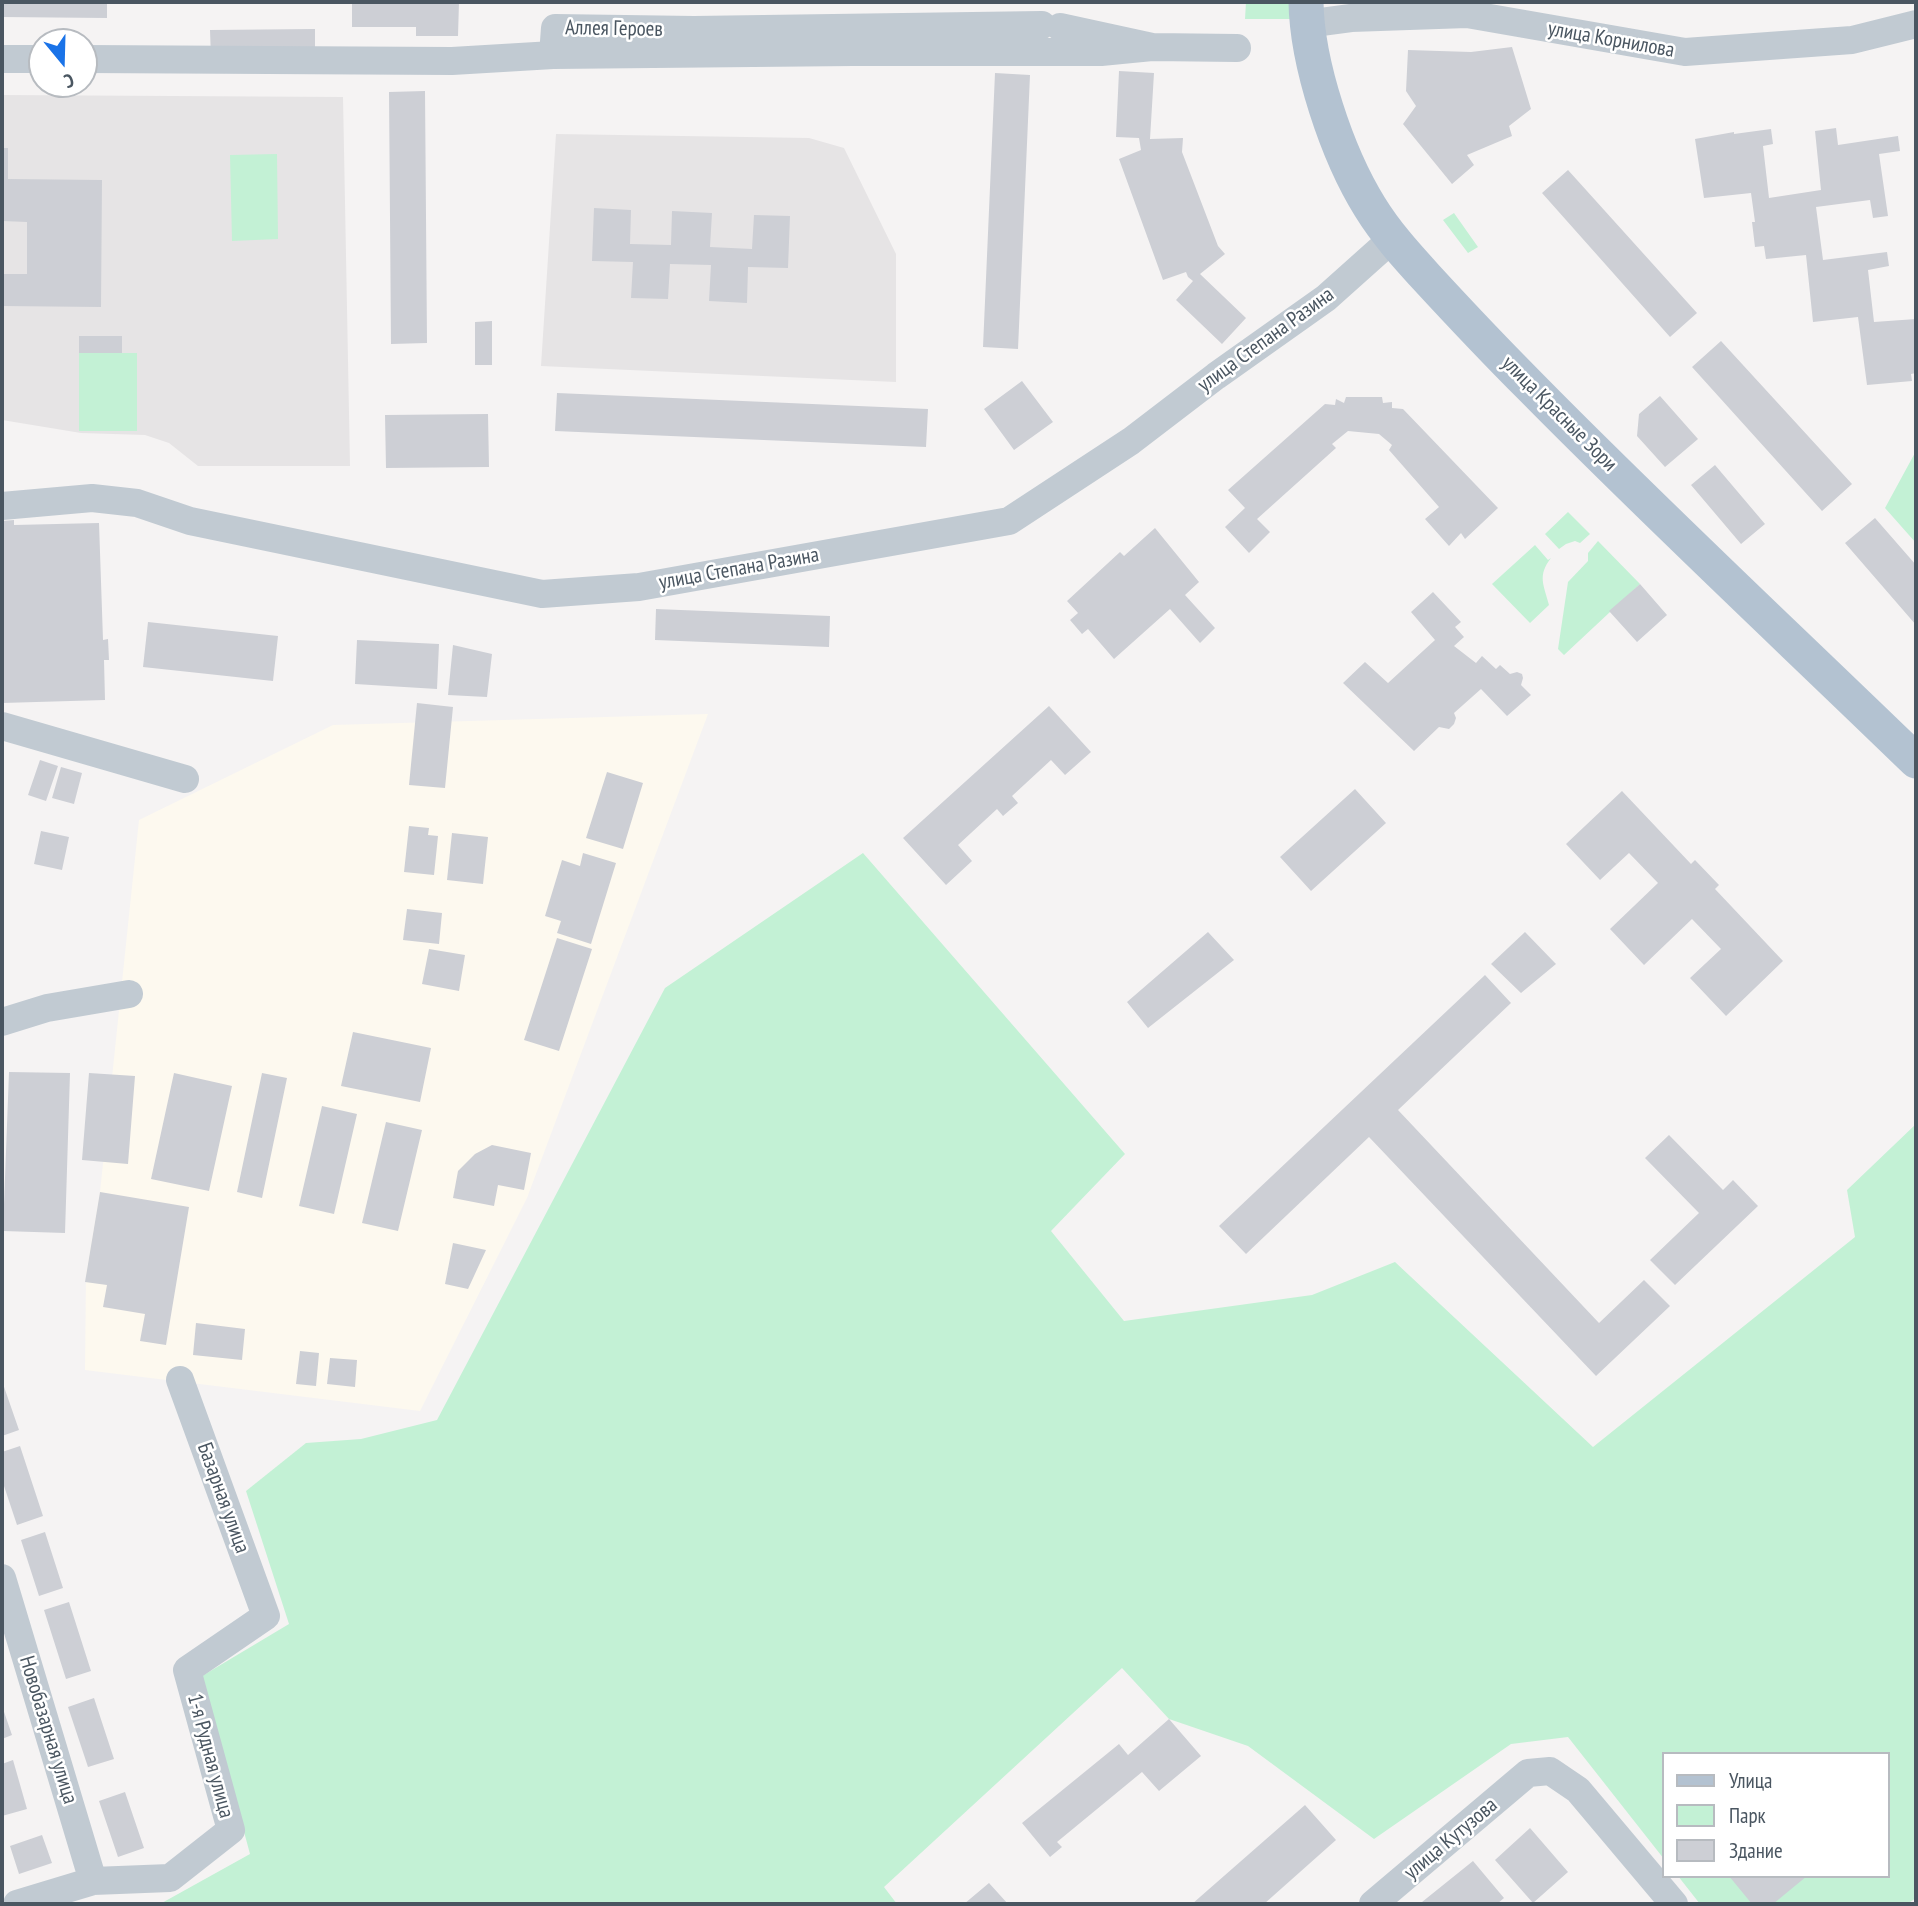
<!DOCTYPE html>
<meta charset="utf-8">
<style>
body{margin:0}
#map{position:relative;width:1918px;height:1906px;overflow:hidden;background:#f5f3f3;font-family:"PT Sans Narrow",sans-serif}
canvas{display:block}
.frame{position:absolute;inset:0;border:4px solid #4a5661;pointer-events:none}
.legend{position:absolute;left:1662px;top:1752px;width:228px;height:126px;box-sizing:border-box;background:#fff;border:2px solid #b7bbc0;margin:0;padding:9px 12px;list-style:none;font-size:21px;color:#4a5661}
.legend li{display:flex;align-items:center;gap:14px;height:35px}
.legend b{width:35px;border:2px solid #b7bbc0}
.north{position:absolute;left:28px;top:28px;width:70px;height:70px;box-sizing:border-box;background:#fff;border:2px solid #b7bbc0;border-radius:50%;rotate:161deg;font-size:19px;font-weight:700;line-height:28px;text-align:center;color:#4a5661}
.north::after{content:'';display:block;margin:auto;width:24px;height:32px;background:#1a73e8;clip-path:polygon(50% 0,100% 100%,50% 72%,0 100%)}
</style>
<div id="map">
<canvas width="1918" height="1906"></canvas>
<div class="frame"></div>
<ul class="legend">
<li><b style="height:9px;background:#b3c2d1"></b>Улица</li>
<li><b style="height:19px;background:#c3f1d5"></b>Парк</li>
<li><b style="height:19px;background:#cdcfd5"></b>Здание</li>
</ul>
<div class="north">С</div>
</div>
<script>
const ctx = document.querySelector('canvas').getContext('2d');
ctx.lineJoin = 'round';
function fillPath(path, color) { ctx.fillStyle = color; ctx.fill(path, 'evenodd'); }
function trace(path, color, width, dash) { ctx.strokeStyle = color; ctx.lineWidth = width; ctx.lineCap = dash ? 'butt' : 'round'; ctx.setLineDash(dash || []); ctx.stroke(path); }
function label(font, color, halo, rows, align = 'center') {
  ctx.font = font + ' "PT Sans Narrow",sans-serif'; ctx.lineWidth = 5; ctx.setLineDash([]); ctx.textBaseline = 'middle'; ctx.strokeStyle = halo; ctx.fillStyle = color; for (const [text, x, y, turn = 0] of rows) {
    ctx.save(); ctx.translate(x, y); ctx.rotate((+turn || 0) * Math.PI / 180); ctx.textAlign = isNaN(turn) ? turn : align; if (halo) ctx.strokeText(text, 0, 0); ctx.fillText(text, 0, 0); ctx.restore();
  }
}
const commercial = new Path2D(`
 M708 714 527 1198 420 1411 85 1370 86 1275 100 1192 139 820 333 725Z`);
const education = new Path2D(`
 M2 95 343 97 350 466H198L169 443 145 435 81 433 2 420Z
 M556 134 809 138 844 148 896 254V382L541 366Z`);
const green = new Path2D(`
 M1246 2H1296L1297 19H1245Z
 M277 154 278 239 232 241 230 155Z
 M1454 213 1478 247 1468 253 1443 220Z
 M79 353H137V431H79Z
 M1916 451V543L1885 508Z
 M1568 512 1590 534 1580 543 1575 541 1566 544 1559 549 1545 534Z
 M1598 541 1640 584 1564 655 1558 649 1568 582 1588 561V553Z
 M1535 545 1548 560 1551 558C1537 576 1544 585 1549 605L1530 623 1492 584Z
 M863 853 1125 1154 1051 1231 1124 1321 1312 1295 1395 1262 1593 1447 1855 1237 1847 1190 1916 1124V1898L1907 1904H1700L1678 1876H1888V1754H1664V1859L1568 1737 1511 1744 1374 1839 1248 1746 1169 1719 1122 1668 884 1887 897 1904H160L250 1854 202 1676 289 1624 246 1491 306 1443 361 1439 437 1420 665 988Z`);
const building = new Path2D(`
 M2 2H107V18L2 17Z
 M352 2H459L458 36H416V27H352Z
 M315 29V56L211 58 210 30Z
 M1512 47 1531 109 1509 126 1512 136 1467 155 1474 165 1452 184 1403 124 1416 106 1406 91 1408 50 1471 52Z
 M1119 71 1154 73 1150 139 1183 138 1182 152 1218 246 1225 254 1200 274 1246 318 1222 344 1176 300 1193 281 1188 277 1186 272 1163 280 1119 159 1141 150 1139 138 1116 137Z
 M995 73 1030 75 1018 349 983 347Z
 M425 91 427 343 391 344 389 92Z
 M1836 128 1838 145 1898 136 1900 151 1879 154 1888 216 1873 218 1870 200 1816 207 1823 260 1887 252 1889 266 1868 270 1874 322 1916 319V373L1911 374 1912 381 1867 385 1858 317 1813 322 1806 255 1766 259 1764 246 1755 247 1752 222H1755L1751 193 1704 198 1695 139 1734 132V134L1771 129 1773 144 1763 146 1769 198 1821 190 1815 131Z
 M2 148H8V179L102 180 101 307 2 306V274H27V222L2 221Z
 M1568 170 1697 313 1670 337 1542 193Z
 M594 208 631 210 630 244 671 245 672 211 712 213 710 247 752 249 754 215 790 216 788 268 748 267 747 303 709 301 711 265 670 264 668 299 631 298 633 262 592 261Z
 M492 321V365H475V322Z
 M79 336H122V353H79Z
 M1721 341 1852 484 1822 511 1692 367Z
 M1022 381 1053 422 1014 450 984 409Z
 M557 393 928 409 926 447 555 431Z
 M1660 396 1698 439 1665 467 1637 436 1639 414Z
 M1346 397H1382L1383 403 1392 402V408L1403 409 1498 508 1465 539 1461 533 1449 546 1425 519 1439 507 1389 450 1392 445 1379 434 1348 431 1332 444 1336 448 1257 519 1270 532 1249 553 1225 527 1245 508 1228 490 1325 404 1335 405 1336 399 1344 403Z
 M488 414 489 467 386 468 385 415Z
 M1715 465 1765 524 1741 544 1691 485Z
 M1875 518 1916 565V625L1845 543Z
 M14 520V525L99 523 103 640 108 639 109 660H104L105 700 2 703V521Z
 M1155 528 1199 582 1185 595 1215 628 1200 643 1170 609 1114 659 1088 629 1082 634 1070 620 1078 613 1067 601 1120 552 1124 556Z
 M1640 584 1667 615 1637 642 1609 611Z
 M1433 592 1461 622 1455 627 1464 637 1454 646 1476 663 1482 656 1496 669 1500 665 1510 674 1517 672 1522 674 1523 678 1521 685 1531 695 1507 716 1481 689 1454 713 1456 718 1454 724 1449 729 1439 727 1414 751 1343 683 1365 662 1388 683 1435 640 1411 612Z
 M656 609 830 616 829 647 655 640Z
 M148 622 278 636 273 681 143 667Z
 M357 640 439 644 437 689 355 684Z
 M453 645 492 654 487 697 448 695Z
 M417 703 453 707 445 788 409 785Z
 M1049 706 1091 752 1065 775 1051 760 1012 796 1018 803 1003 816 997 809 958 845 972 861 946 885 903 838Z
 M40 760 58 766 46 801 28 795Z
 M61 767 82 773 74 804 52 798Z
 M607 772 643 783 623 849 586 838Z
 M1355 789 1386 823 1311 891 1280 857Z
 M1622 791 1691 864 1695 860 1719 885 1715 889 1783 961 1726 1016 1690 978 1721 949 1692 919 1644 965 1610 929 1658 883 1629 853 1600 880 1566 844Z
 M409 826 429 828 428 835 438 836 434 875 404 872Z
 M41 831 69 837 62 870 34 864Z
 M452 833 488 837 483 884 447 880Z
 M583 853 616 863 591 944 557 933 561 921 545 916 562 860 580 866Z
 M407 909 442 913 439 944 403 940Z
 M1208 932 1234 960 1148 1028 1127 1002Z
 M1525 932 1556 964 1521 993 1491 964Z
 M557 938 592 949 559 1051 524 1040Z
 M429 949 465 955 459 991 422 984Z
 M1485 975 1511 1003 1398 1110 1599 1323 1644 1280 1670 1306 1596 1376 1369 1137 1246 1254 1219 1226Z
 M353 1032 431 1048 420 1102 341 1086Z
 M9 1072 70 1073 65 1233 3 1231Z
 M89 1073 135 1076 128 1164 82 1160Z
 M174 1073 232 1086 209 1191 151 1179Z
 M262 1073 287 1078 262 1198 237 1192Z
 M322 1106 357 1114 334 1214 299 1206Z
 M386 1122 422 1130 398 1231 362 1223Z
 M1669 1135 1723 1190 1733 1180 1758 1206 1675 1285 1650 1260 1699 1213 1645 1158Z
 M492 1145 531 1153 524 1190 498 1185 494 1206 453 1198 458 1171 475 1154Z
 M100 1192 189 1207 166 1345 140 1341 145 1314 103 1307 107 1285 85 1282Z
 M453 1243 486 1250 468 1289 445 1284Z
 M196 1323 245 1329 242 1360 193 1355Z
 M300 1351 319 1353 316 1386 296 1384Z
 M330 1358 357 1360 355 1387 327 1384Z
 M2 1381 19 1430 2 1436Z
 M20 1446 43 1516 17 1525 2 1480V1452Z
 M45 1532 63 1588 39 1596 21 1540Z
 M69 1602 91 1671 66 1679 44 1610Z
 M94 1698 114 1759 88 1767 68 1707Z
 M2 1706 12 1735 2 1739Z
 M1169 1719 1201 1756 1159 1791 1142 1772 1057 1842 1062 1847 1050 1857 1022 1823 1119 1744 1128 1755Z
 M13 1760 27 1809 2 1816V1764Z
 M125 1792 144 1848 118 1857 99 1801Z
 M1305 1805 1336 1840 1264 1904H1192Z
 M1530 1828 1568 1872 1533 1903 1495 1860Z
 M42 1835 52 1863 19 1874 10 1846Z
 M1473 1861 1504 1898 1497 1904H1423L1422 1902Z
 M1729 1876H1807L1773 1904H1752Z
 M989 1883 1008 1904H964Z`);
const minor = new Path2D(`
 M1306 24 1351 18 1467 14 1685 52 1852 40 1916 24
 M1060 27 1152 47 1237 48
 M553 55 853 52H1101L1152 47
 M2 59H42
 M84 59 452 61 553 55 555 28 694 30 1042 25
 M2 506 92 498 137 503 190 521 542 594 639 587 1009 521 1131 441 1216 376 1326 298 1392 239
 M2 726 185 779
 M2 1022 47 1008 129 994
 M2 1578 93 1881
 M17 1904 93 1881 170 1878 231 1830 187 1670 266 1616 180 1380
 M1373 1904 1528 1773 1550 1771 1578 1790 1674 1904`);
const major = new Path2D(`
 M1306 2C1307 64 1337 154 1370 207 1386 233 1406 255 1426 277 1461 315 1496 352 1532 388 1657 515 1788 637 1916 761`);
const streetNames = [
 ["Аллея Героев",614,29,1],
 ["улица Корнилова",1611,40,10],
 ["улица Степана Разина",1266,340,-36],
 ["улица Красные Зори",1559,414,45],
 ["улица Степана Разина",739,569,-10],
 ["Базарная улица",223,1498,70],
 ["Новобазарная улица",48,1730,73],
 ["1-я Рудная улица",210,1756,75],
 ["улица Кутузова",1451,1839,-40]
];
fillPath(commercial, '#fdf9ef');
fillPath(education, '#e6e4e5');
fillPath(green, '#c3f1d5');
fillPath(building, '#cdcfd5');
trace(minor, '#c1cad2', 28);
trace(major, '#b3c2d1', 35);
label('21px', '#4a5661', '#fff', streetNames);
</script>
